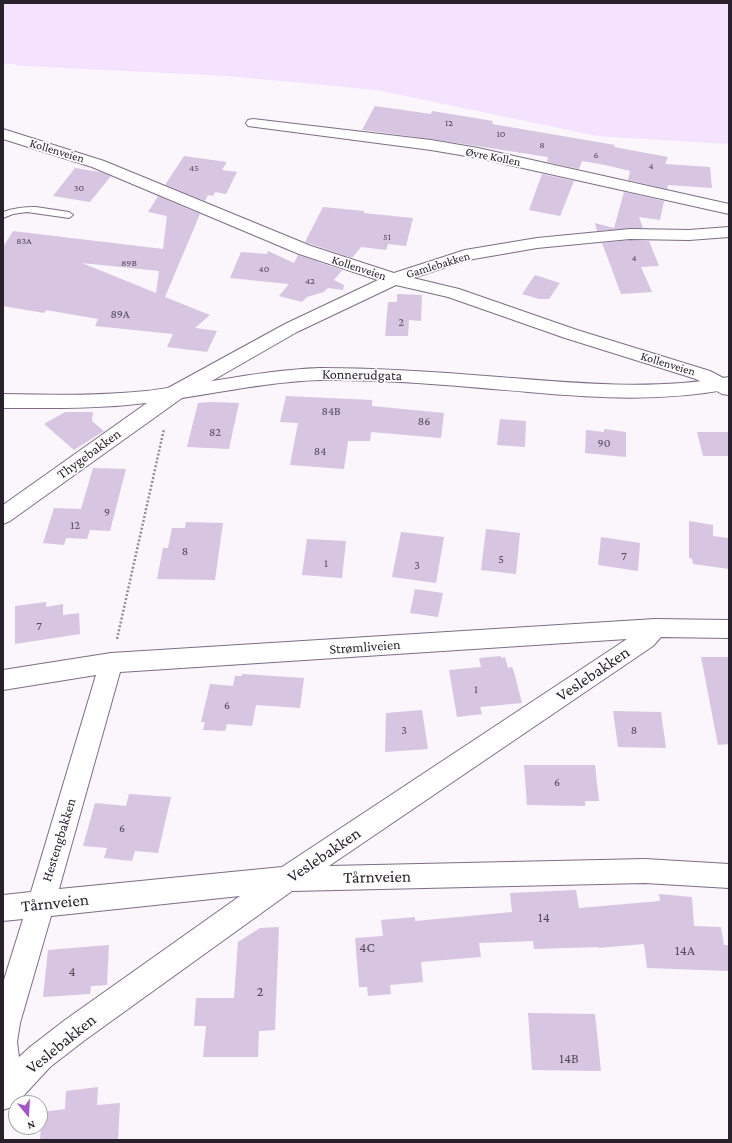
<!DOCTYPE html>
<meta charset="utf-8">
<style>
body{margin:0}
#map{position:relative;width:732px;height:1143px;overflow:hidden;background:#faf6fc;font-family:"Crimson Pro",serif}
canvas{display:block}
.frame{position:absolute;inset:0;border:4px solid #28212b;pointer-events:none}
.north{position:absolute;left:8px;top:1095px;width:40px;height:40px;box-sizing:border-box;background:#fff;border:1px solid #a9a6aa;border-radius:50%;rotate:162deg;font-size:11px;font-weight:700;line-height:16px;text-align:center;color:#28212b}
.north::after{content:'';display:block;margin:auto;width:14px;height:18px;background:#a255c7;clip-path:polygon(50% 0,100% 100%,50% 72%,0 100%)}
</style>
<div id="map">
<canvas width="732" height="1143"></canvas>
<div class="frame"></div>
<div class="north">N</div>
</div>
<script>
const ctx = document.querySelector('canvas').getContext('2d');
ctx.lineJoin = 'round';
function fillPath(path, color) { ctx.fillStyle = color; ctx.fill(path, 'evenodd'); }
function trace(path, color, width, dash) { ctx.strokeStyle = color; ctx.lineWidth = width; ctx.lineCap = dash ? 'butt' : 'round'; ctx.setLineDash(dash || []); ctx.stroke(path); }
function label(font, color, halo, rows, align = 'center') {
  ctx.font = font + ' "Crimson Pro",serif'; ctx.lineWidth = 3.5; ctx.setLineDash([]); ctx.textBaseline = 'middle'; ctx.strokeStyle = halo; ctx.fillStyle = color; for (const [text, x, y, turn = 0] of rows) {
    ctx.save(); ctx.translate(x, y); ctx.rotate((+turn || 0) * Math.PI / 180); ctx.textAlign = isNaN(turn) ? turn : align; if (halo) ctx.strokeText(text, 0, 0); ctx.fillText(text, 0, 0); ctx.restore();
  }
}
const green = new Path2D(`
 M3 3H729V144L597 136 377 90 228 76 25 66 3 63Z`);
const building = new Path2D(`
 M375 106 431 114 432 111 493 121 492 124 615 145 614 147 668 157 665 164 710 167 712 188 668 185 667 189 628 180 630 171 605 165 582 161 579 169 547 162 548 157 431 139 362 130Z
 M184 156 227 162 222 170 237 172 226 194 215 192 213 196 208 195 205 201 165 185Z
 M75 168 100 172 111 176 90 202 53 196Z
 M542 174 574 181 560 216 529 210Z
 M624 192 664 201 660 220 639 217 643 228 597 231 595 223 614 228Z
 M158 196 200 214 165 297 210 315 195 328 217 331 207 352 167 347 173 334 95 326 98 319 46 310 44 313 3 306V247L13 231 163 249 167 216 148 212ZM82 263 159 271 156 293Z
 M323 207 364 211V213L413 218 406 246 388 244 386 250 361 247 352 258 305 242Z
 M630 240 649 241 659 266 641 267 652 292 621 294 602 243Z
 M268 251 294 263 298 255 342 270 334 280 344 285 343 290 328 288 324 292 307 297 302 302 279 296 289 284 230 278 241 252 267 254Z
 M535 275 560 283 549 299H539L522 294Z
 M397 294 422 295 421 321 409 320 408 336H385L388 302H397Z
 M286 396 372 400V406L444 413 441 438 371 432 370 441H348L344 469 290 465 298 423 280 422Z
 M211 402 239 403 229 449 187 447 198 403Z
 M65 412H93L92 421 104 431 74 450 44 424Z
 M500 419 526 421 525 447 497 445Z
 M604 429 626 432V457L585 453 586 430 604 432Z
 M697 432H729V456H703Z
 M93 468 126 469 110 531 90 530 87 539 66 538 64 545 43 543 54 508 81 509Z
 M689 521 713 525V536L729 538V569L693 564 692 559 689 558Z
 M186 522 223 523 215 580 157 579 163 548H168L172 528H185Z
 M486 529 520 533 516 574 481 570Z
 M401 532 444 537 436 583 392 577Z
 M601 537 640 543 638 571 598 565Z
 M307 539 346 541 342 578 302 575Z
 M415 589 443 593 438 617 410 613Z
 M46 602V607L63 604V615L79 613 80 634 15 644V606Z
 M501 656V658L505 657 508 668 512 667 514 672 522 703 480 707 482 714 457 717 449 670 481 667 479 658Z
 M701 657H729V744L718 745Z
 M242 674 304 678 300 708 256 705 252 726 227 724 225 731 203 730 205 722H201L210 684 233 686 235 676H242Z
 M422 710 428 749 385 752 386 713Z
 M613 711 661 712 666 748 618 747Z
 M524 765H595L599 801H585V806L527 805Z
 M129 794 171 797 158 853 135 851 132 861 104 858 107 848 83 846 95 803 126 806Z
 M576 890 579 908 660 901 659 894 692 897 694 926 721 927 724 945H729V971L647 968 644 944 598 948V947L534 949 533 941 479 943 481 957 421 962 423 982 390 985 391 994 368 996 367 987H359L355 938 383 936 381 920 415 917V921L512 912 510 893Z
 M279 927 275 1030 259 1031 258 1057H203L206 1026H194L196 998H234L238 942 260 928Z
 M109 945 107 985 91 986 90 994 43 997 48 950Z
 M528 1013 595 1014 601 1071 532 1070Z
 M98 1087 97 1105 120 1103 118 1140H40L42 1112 65 1109 66 1091Z`);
const path = new Path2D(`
 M117 639 164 429`);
const service = new Path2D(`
 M36 207 69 212 73 215 69 218 27 212 13 214 3 218V212C14 208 24 207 36 207Z`);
const minor = new Path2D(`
 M253 119 431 140 478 148 729 204V214L478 158 431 150 248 126 246 123 248 120Z
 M3 129 104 161 311 246 394 273 465 250 537 238 630 229 689 230 729 227V237L689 240 630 239 537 248 468 260 413 278 459 289 577 330 710 371 729 381V395L722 394 696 379 565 338 448 297 396 285 297 332 182 398 10 521 3 524V505L168 388 285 324 378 280 299 254 92 167 3 139Z
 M655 619 729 620V638L661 637 653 646 329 866 645 859 729 864V888L645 883 292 891 85 1040 50 1067 14 1106 3 1110V983L23 919 3 921V895L31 892 96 675 3 690V670L111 653ZM627 639 282 867 59 889 120 672ZM240 896 65 1020 30 1047 19 1057 17 1042 20 1023 51 916Z`);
const secondary = new Path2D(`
 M320 368C380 368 439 372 499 377 576 383 652 391 729 377V389C662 402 596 398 528 392 459 386 389 379 320 380 261 382 204 396 146 403 98 409 51 408 3 408V394C51 395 98 396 146 391 204 384 261 370 320 368Z`);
const farNumbernames = [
 ["12",449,123],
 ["10",501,134],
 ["8",542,145],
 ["6",596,155],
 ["4",651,166],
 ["45",194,168],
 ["30",79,188],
 ["51",387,237],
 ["83A",24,241],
 ["4",634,258],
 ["89B",129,263],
 ["40",264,269],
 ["42",310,281]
];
const farStreetnames = [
 ["Kollenveien",57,151,17],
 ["Øvre Kollen",493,157,11],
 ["Gamlebakken",438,265,-17],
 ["Kollenveien",359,268,18],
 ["Kollenveien",668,364,17]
];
const numberNames = [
 ["89A",120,314],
 ["2",401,322],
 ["84B",331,411],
 ["86",424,421],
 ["82",215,432],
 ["90",604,443],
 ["84",320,451],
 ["9",107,512],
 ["12",75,525],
 ["8",185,551],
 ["7",624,556],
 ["5",501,559],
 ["1",326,563],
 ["3",417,565],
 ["7",39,626],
 ["1",476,689],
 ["6",227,705],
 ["3",404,730],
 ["8",634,730],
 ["6",557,782],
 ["6",122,828]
];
const streetNames = [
 ["Konnerudgata",362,375,1],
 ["Thygebakken",89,454,-36],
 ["Strømliveien",365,647,-4],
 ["Hestengbakken",59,840,-73]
];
const nearNumbernames = [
 ["14",544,918],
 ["4C",367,948],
 ["14A",685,951],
 ["4",72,972],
 ["2",260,992],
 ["14B",569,1059]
];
const nearStreetnames = [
 ["Veslebakken",593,674,-34],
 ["Veslebakken",324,855,-34],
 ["Tårnveien",377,877,-1],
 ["Tårnveien",55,903,-6],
 ["Veslebakken",61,1044,-39]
];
fillPath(green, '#f4e2ff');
fillPath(building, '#d7c5e1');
trace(service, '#7d6d85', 2);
trace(minor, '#7d6d85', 2);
trace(secondary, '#7d6d85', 2);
trace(path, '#928c94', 2.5, [2, 2]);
fillPath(service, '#fff');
fillPath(minor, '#fff');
fillPath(secondary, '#fff');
label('10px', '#544a58', null, farNumbernames);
label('12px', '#28212b', '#fff', farStreetnames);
label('12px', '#544a58', null, numberNames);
label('14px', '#28212b', '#fff', streetNames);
label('14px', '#544a58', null, nearNumbernames);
label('17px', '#28212b', '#fff', nearStreetnames);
</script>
